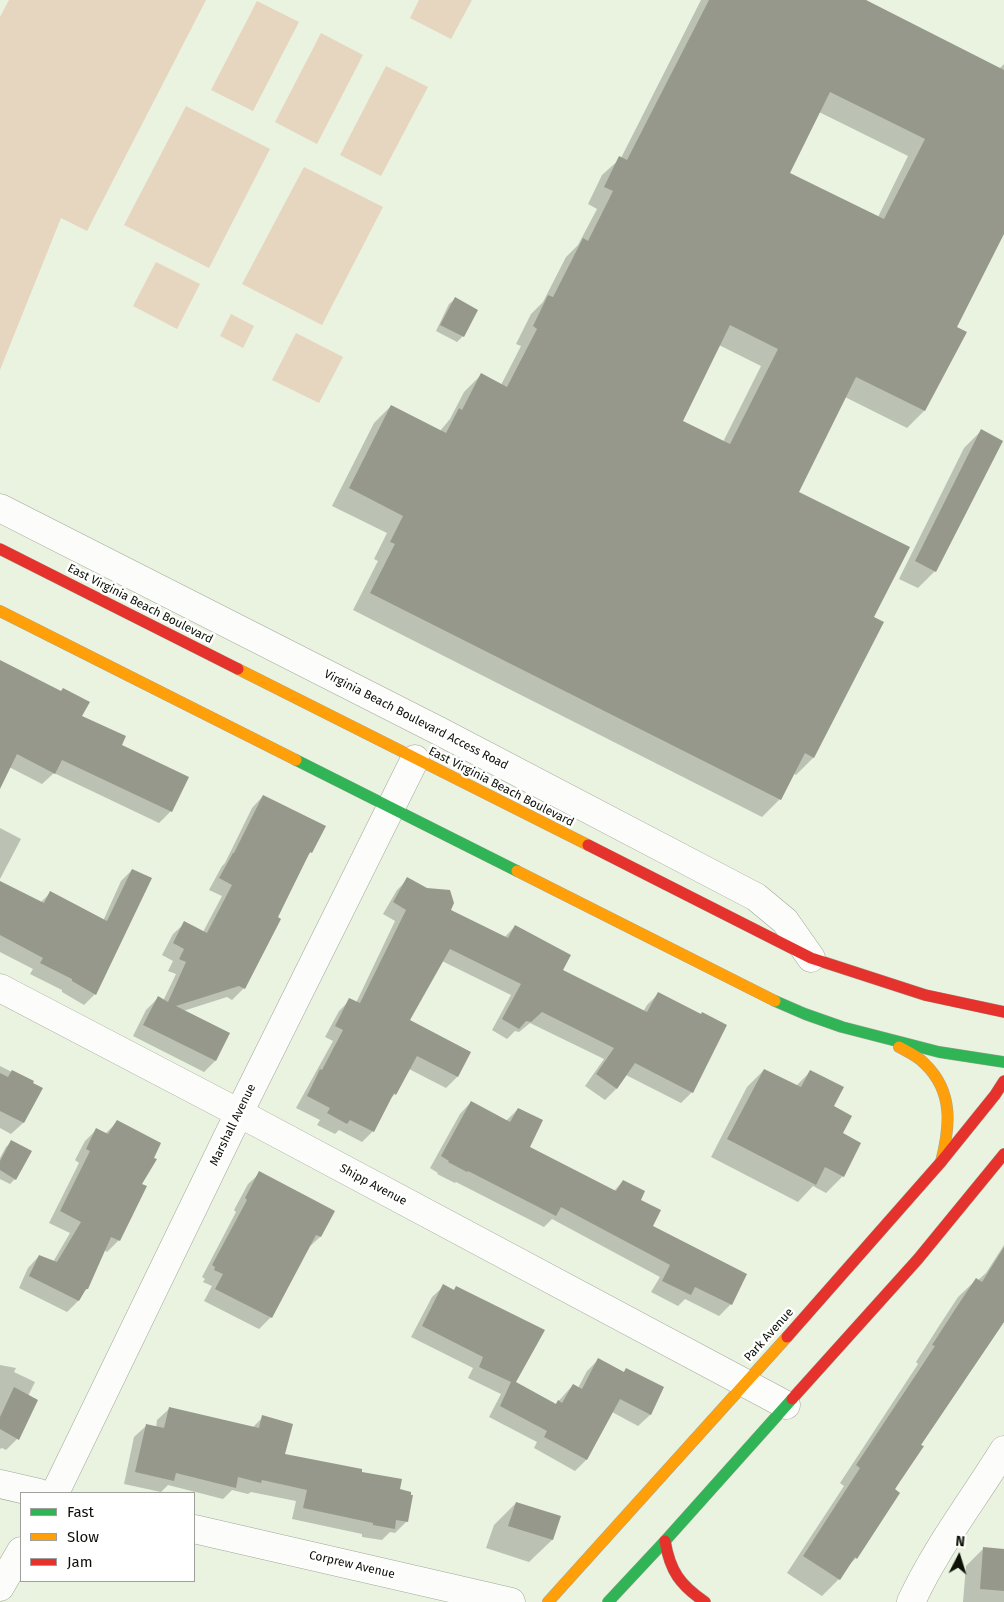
<!DOCTYPE html>
<style>
body{margin:0}
#map{position:relative;width:1004px;height:1602px;overflow:hidden;background:#eaf2e0;font-family:"Fira Sans",sans-serif}
canvas{display:block}
.legend{position:absolute;left:20px;top:1492px;width:175px;height:90px;box-sizing:border-box;background:#fff;border:1px solid #9ea09c;margin:0;padding:6px 9px;list-style:none;font-size:15px;color:#0d1107}
.legend li{display:flex;align-items:center;gap:10px;height:25px}
.legend b{width:25px;border:1px solid #9ea09c}
.north{position:absolute;left:934px;top:1532px;width:50px;height:50px;-webkit-text-stroke:4px #fff;paint-order:stroke;rotate:5deg;font-size:14px;font-weight:700;line-height:20px;text-align:center;color:#0d1107}
.north::after{content:'';display:block;margin:auto;width:18px;height:22px;background:#0d1107;clip-path:polygon(50% 0,100% 100%,50% 72%,0 100%)}
</style>
<div id="map">
<canvas width="1004" height="1602"></canvas>
<ul class="legend">
<li><b style="height:6px;background:#30b455"></b>Fast</li>
<li><b style="height:6px;background:#ff9f0a"></b>Slow</li>
<li><b style="height:6px;background:#e5322d"></b>Jam</li>
</ul>
<div class="north">N</div>
</div>
<script>
const ctx = document.querySelector('canvas').getContext('2d');
ctx.lineJoin = 'round';
function fillPath(path, color) { ctx.fillStyle = color; ctx.fill(path, 'evenodd'); }
function trace(path, color, width, dash) { ctx.strokeStyle = color; ctx.lineWidth = width; ctx.lineCap = dash ? 'butt' : 'round'; ctx.setLineDash(dash || []); ctx.stroke(path); }
function label(font, color, halo, rows, align = 'center') {
  ctx.font = font + ' "Fira Sans",sans-serif'; ctx.lineWidth = 5; ctx.setLineDash([]); ctx.textBaseline = 'middle'; ctx.strokeStyle = halo; ctx.fillStyle = color; for (const [text, x, y, turn = 0] of rows) {
    ctx.save(); ctx.translate(x, y); ctx.rotate((+turn || 0) * Math.PI / 180); ctx.textAlign = isNaN(turn) ? turn : align; if (halo) ctx.strokeText(text, 0, 0); ctx.fillText(text, 0, 0); ctx.restore();
  }
}
const green = new Path2D(`
 M9 0H206L87 231 61 218 0 370V17Z
 M419 0H472L451 39 410 18Z
 M257 1 299 22 253 111 211 90Z
 M321 33 363 55 317 144 275 122Z
 M386 66 428 87 381 176 340 155Z
 M186 106 270 149 209 268 124 225Z
 M304 167 383 207 322 325 242 284Z
 M156 262 200 284 177 329 133 306Z
 M231 314 254 326 243 348 220 336Z
 M296 333 343 357 319 403 272 380Z`);
const shadow = new Path2D(`
 M701 0H864L999 69 1004 64V231L955 327 965 332 924 411 907 428 845 397 797 492 872 617 882 622 813 758 796 775 793 773 780 799 762 817 353 610 378 561 374 559 387 533 332 506 374 423 391 406 440 431 450 419 464 392 481 375 501 385 521 346 516 344 531 314 543 302 566 257 578 245 597 209 588 204 602 175 621 158ZM819 112 908 156 878 217 789 173ZM719 345 761 366 723 442 681 421Z
 M455 299 463 336 457 342 436 331 449 304Z
 M981 431 935 571 918 588 899 579 964 448Z
 M0 661 120 745 171 811 159 823 54 773 42 784 9 767 0 786Z
 M263 796 311 852 307 856 244 988 232 1000 227 997 183 1011 229 1033 215 1061 204 1072 133 1036 146 1010 158 998 163 1001 176 974 168 971 173 961 162 955 173 934 185 923 203 932 222 896 209 890 222 866 225 863 252 808Z
 M0 828 21 839 0 879Z
 M132 870 95 994 84 1005 62 992V990L30 974 33 969 0 952V899L40 903 50 893 103 921 121 881Z
 M408 879 449 910 504 938 515 926 561 971 643 1012 647 1005 658 994 692 1092 681 1103 626 1075 616 1089 605 1100 585 1086 604 1059 530 1023 519 1032 515 1031 507 1039 492 1030 511 995 442 961 408 1021 469 1052 457 1077 446 1088 409 1069 395 1094 388 1101 373 1131 362 1142 339 1130 335 1134 317 1125 320 1120 296 1108 333 1041 325 1037 339 1011 350 1000 356 1003 395 921 383 914 397 890Z
 M0 1066 32 1082V1083L41 1088 23 1123 11 1134 0 1128Z
 M764 1070 796 1086 811 1071 833 1107 841 1134 843 1176 826 1193 813 1186 798 1202 711 1157 747 1087Z
 M471 1102 506 1121 518 1109 528 1147 614 1191 623 1181 639 1201 651 1226 731 1304 719 1316 685 1299 678 1306 651 1292 660 1277 552 1219 544 1227 456 1182 455 1183 437 1174 438 1173 430 1168 460 1114Z
 M118 1121 141 1184 146 1187 119 1240 107 1252 104 1250 87 1289 81 1294 78 1301 67 1312 19 1288 28 1268 39 1256 53 1262 70 1233 49 1223 79 1163 75 1160 85 1141 96 1130 105 1134Z
 M11 1142 15 1179 10 1184 0 1179V1158L6 1147Z
 M260 1173 333 1211 320 1237 308 1248 271 1317 259 1329 204 1301 212 1286 203 1282 205 1279 202 1277 236 1212 234 1210 248 1184Z
 M1004 1245V1322L920 1445 856 1558 846 1568 839 1579 822 1596 787 1573 844 1486 840 1483 918 1364 916 1362 939 1326 958 1297 976 1280 977 1281 986 1273Z
 M444 1286 453 1291 456 1288 514 1383 555 1405 573 1385 578 1388 587 1371 598 1360 623 1373 626 1369 662 1388 650 1415 638 1426 612 1412 586 1460 575 1471 534 1448 537 1442 489 1417 501 1394 468 1378 473 1368 411 1337 432 1297Z
 M0 1365 16 1368 14 1372 35 1382 28 1396 17 1439 6 1450 2 1448 0 1449Z
 M169 1409 252 1428 263 1417 284 1455 360 1473 399 1490 407 1521 395 1533 390 1532 382 1540 362 1537V1534L292 1519 296 1501 251 1492 248 1494 232 1490 223 1499 168 1485 161 1492 124 1484 134 1437 146 1426 156 1428 157 1420Z
 M516 1503 559 1517 552 1540 529 1562 486 1548 494 1525Z
 M983 1549 1004 1550V1602H963L966 1566Z`);
const building = new Path2D(`
 M709 0H866L1004 70V234L957 327 967 332 925 411 856 377 799 492 910 547 874 617 884 622 814 758 805 753 781 800 370 593 395 544 390 542 403 516 349 488 391 405 446 433 459 408 462 410 481 373 507 387 537 329 533 326 548 295 553 297 583 238 588 241 613 191 604 187 619 156 627 160ZM830 92 925 139 884 219 790 173ZM730 325 778 349 730 444 683 421Z
 M455 297 478 310 464 337 440 325Z
 M981 429 1003 441 936 572 915 561Z
 M0 660 61 691 63 688 90 702 82 716 126 736 122 745 189 777 172 812 62 760 55 774 17 754 0 789Z
 M263 795 326 826 312 853 310 852 278 917 281 919 245 989 239 986 176 1006 230 1033 216 1061 143 1025 158 996 168 1002 186 962 179 959 184 949 173 943 184 921 207 933 232 885 219 878 233 853H234Z
 M132 869 152 878 96 995 72 981V979L40 963 43 958 0 935V881L44 903 50 891 107 921Z
 M407 877 427 888 450 890 454 903 451 910 508 938 515 925 571 955 563 970 647 1012 658 992 701 1014 702 1012 727 1025 693 1093 635 1063 617 1089 596 1074 614 1048 542 1012 531 1022 526 1021 519 1029 502 1019 521 984 450 949 410 1020 471 1052 458 1077 417 1056 396 1095 394 1093 374 1132 350 1120 347 1124 327 1113 330 1108 307 1096 320 1069 322 1070 343 1030 335 1026 349 998 360 1003 406 910 393 902Z
 M764 1069 801 1087 810 1070 844 1087 834 1106 852 1116 843 1133 861 1143 844 1177 825 1167 816 1185 727 1139Z
 M12 1070 34 1081 33 1083 43 1088 24 1123 0 1111V1073L8 1077Z
 M471 1101 510 1122 518 1108 543 1120 530 1147 616 1191 623 1180 645 1191 641 1200 661 1210 653 1226 747 1274 732 1305 695 1287 691 1295 662 1281 670 1265 561 1207 556 1216 468 1171 467 1172 448 1162 449 1161 441 1156Z
 M117 1120 161 1143 154 1158 157 1159 142 1184 147 1186 120 1241 111 1237 88 1289H86L79 1301 29 1276 39 1255 57 1262 81 1222 60 1211 90 1151 86 1149 96 1128 108 1134Z
 M11 1140 32 1151 16 1180 0 1170V1161Z
 M259 1171 335 1211 321 1237 316 1235 272 1318 215 1289 223 1274 214 1270 215 1267 212 1265 247 1200 245 1198Z
 M1004 1247V1322L921 1445 924 1446 895 1489 900 1493 857 1559 855 1557 840 1580 803 1556 860 1468 856 1465 935 1346 932 1345 956 1308 976 1278 982 1282Z
 M443 1284 454 1290 456 1286 545 1330 516 1382 556 1404 558 1400 562 1403 573 1384 582 1389 598 1358 624 1372 626 1368 664 1387 651 1415 620 1399 587 1460 544 1437 547 1431 500 1406 511 1382 479 1367 483 1357 422 1326Z
 M14 1387 38 1400 19 1440 0 1429V1417Z
 M169 1407 259 1428 262 1415 293 1424 285 1454 362 1469V1472L402 1479 400 1489 411 1492V1495H413L408 1522 396 1520 395 1529 373 1525V1523L303 1508 307 1490 262 1480 261 1483 238 1477 236 1488 176 1473 174 1481 135 1472 146 1424 164 1428Z
 M516 1502 561 1516 553 1540 508 1526Z
 M983 1547 1004 1549V1591L980 1589Z`);
const street = new Path2D(`
 M0 508 441 732 756 897 785 921 811 958
 M0 988 239 1113 786 1405
 M0 1484 39 1493
 M55 1493 239 1113 415 759
 M194 1529 511 1602
 M0 1587 21 1551
 M911 1602C936 1548 973 1500 1004 1450`);
const fast = new Path2D(`
 M296 760 517 871
 M775 1001 805 1014 842 1027 939 1052 1004 1062
 M608 1602 665 1541 792 1399`);
const slow = new Path2D(`
 M0 611 296 760
 M238 669 588 845
 M517 871 775 1001
 M899 1047C908 1052 918 1056 925 1064 954 1092 950 1127 941 1162
 M548 1602 787 1337`);
const jam = new Path2D(`
 M0 549 238 669
 M588 845 811 958 925 995 1004 1012
 M787 1337 941 1162 995 1095 1004 1081
 M792 1399 918 1259 1004 1154
 M665 1541C670 1571 680 1585 705 1602`);
const streetNames = [
 ["East Virginia Beach Boulevard",140,604,27],
 ["Virginia Beach Boulevard Access Road",416,720,27],
 ["East Virginia Beach Boulevard",501,787,27],
 ["Marshall Avenue",233,1125,-64],
 ["Shipp Avenue",373,1185,28],
 ["Park Avenue",769,1335,-48],
 ["Corprew Avenue",352,1565,13]
];
fillPath(green, '#e6d6bf');
fillPath(shadow, '#0003');
fillPath(building, '#96988b');
trace(street, '#a1a799', 29);
trace(fast, '#a1a799', 12);
trace(slow, '#a1a799', 12);
trace(jam, '#a1a799', 12);
trace(street, '#fcfdfa', 28);
trace(fast, '#30b455', 11);
trace(slow, '#ff9f0a', 11);
trace(jam, '#e5322d', 11);
label('12px', '#0d1107', '#fff', streetNames);
</script>
